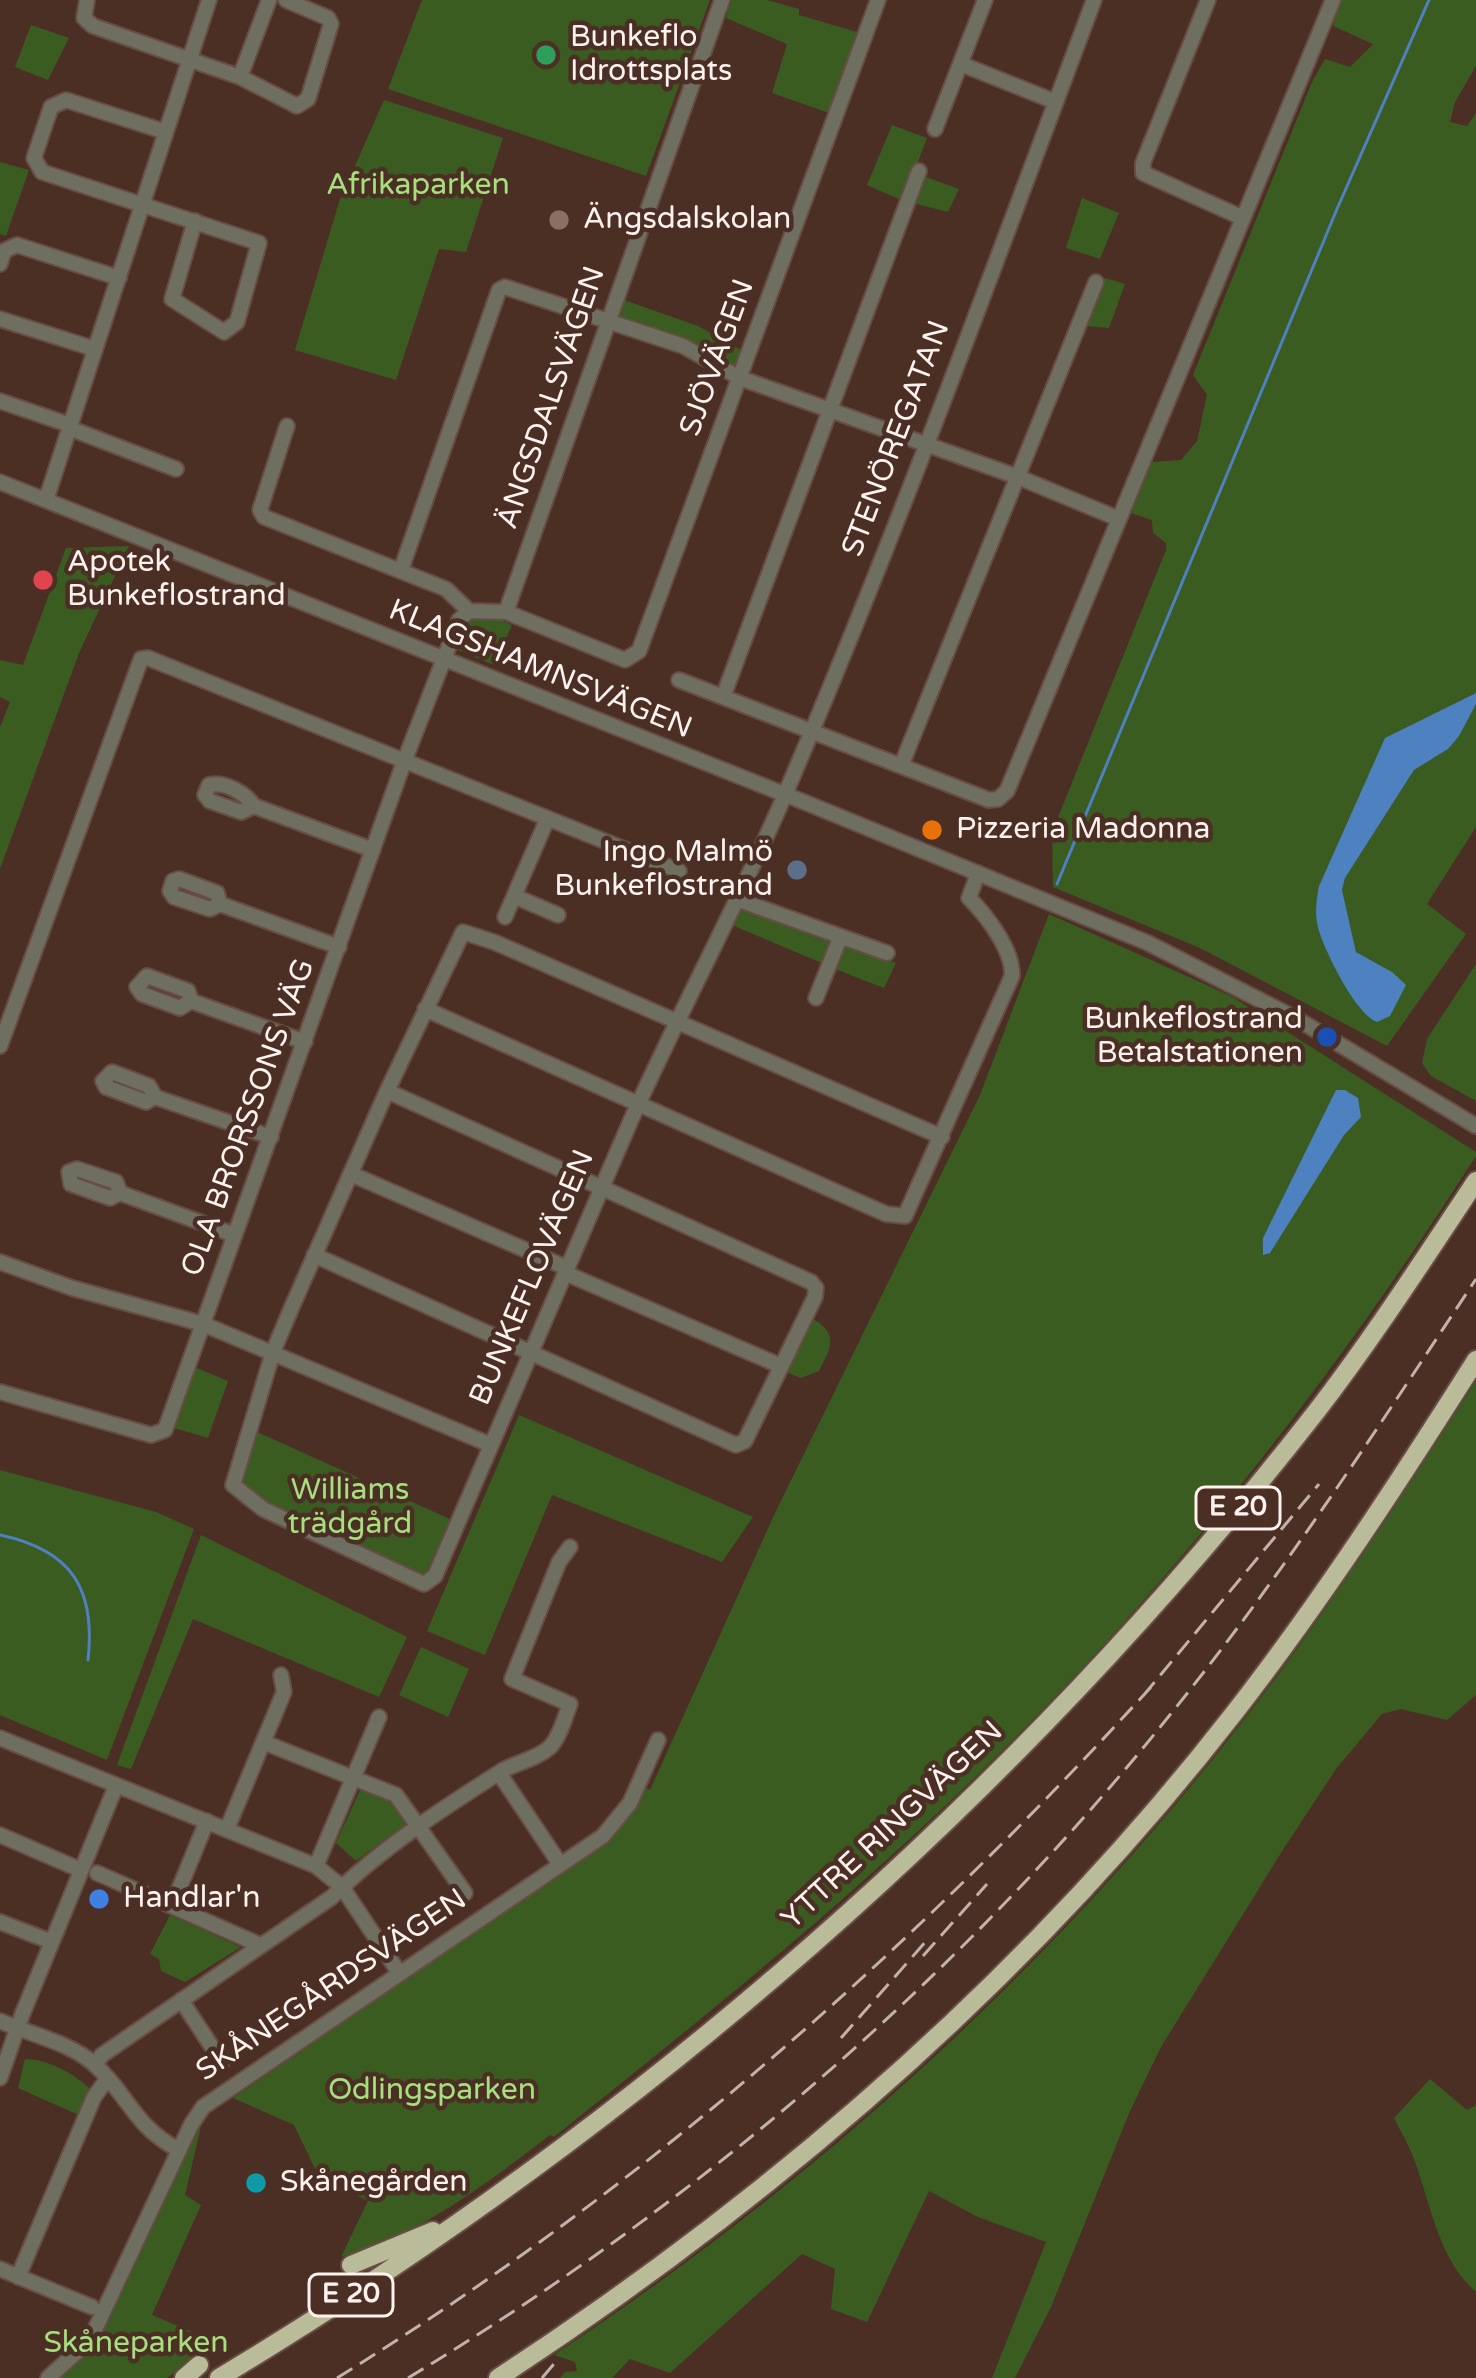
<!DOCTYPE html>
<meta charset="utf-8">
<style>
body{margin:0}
canvas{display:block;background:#4b2e24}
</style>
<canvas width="1476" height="2378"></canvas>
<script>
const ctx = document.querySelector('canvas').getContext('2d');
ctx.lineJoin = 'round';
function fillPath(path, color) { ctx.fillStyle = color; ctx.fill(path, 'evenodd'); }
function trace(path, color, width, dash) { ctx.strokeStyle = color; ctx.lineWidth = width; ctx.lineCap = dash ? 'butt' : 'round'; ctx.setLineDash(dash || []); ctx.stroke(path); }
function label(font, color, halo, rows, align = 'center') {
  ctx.font = font + ' "Varela Round",sans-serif'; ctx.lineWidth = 9; ctx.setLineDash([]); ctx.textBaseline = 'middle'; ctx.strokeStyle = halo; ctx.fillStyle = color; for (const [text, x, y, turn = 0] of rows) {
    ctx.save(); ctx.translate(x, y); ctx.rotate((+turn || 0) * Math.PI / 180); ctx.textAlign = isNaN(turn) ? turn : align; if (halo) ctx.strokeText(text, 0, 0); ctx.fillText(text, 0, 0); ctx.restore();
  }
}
const green = new Path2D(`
 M422 0H710L646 176 388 89Z
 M731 0H767L799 9V15L857 32 832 114 772 93 787 44 726 18Z
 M1341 0H1476V66L1455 102 1450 122 1467 126 1476 113V693L1386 738 1319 886 1358 1007 1392 972 1356 952 1342 890 1345 878 1414 770 1448 749 1476 704V827L1427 904 1466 934 1387 1046 1200 948 1053 887 1052 832 1166 550V543L1153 533 1152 520 1128 512 1152 462 1181 460 1197 441 1207 395 1193 375 1312 82 1325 59 1350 67 1373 44 1333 26 1334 22 1331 24Z
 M31 25 69 38 48 80 15 67Z
 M384 100 503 138 466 252 439 249 396 380 295 350 339 202Z
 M892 125 927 138 903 201 867 185Z
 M0 162 29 170 6 236 0 234Z
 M923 176 959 189 948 212 913 203Z
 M1082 198 1119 213 1100 259 1066 248Z
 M1105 278 1125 284 1109 328 1085 326Z
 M624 300 698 326 743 351 735 368 697 344 617 319Z
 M129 546 79 653 0 869V727L10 702 0 697V660L23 665 66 548Z
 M497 618 512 625 494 665 456 649 471 620Z
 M740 905 831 939 824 964 732 925Z
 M1049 914 1231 996 1476 1152V1156C1321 1399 1141 1624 929 1821 809 1933 682 2035 554 2137L550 2135C486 2184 420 2235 341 2257L368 2201 318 2175 294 2125 233 2098 608 1841 644 1787 650 1790 775 1513 980 1095Z
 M843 945 896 963 884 988 835 969Z
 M1476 964V1101L1431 1076 1422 1063 1427 1039Z
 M813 1319C839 1334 831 1348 819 1371L801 1378 786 1372Z
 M192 1366 228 1381 208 1438 171 1427Z
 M1476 1381V1695L1447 1720 1401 1709 1382 1714 1336 1769 1284 1848 1161 2047 1130 2111 1051 2307 1015 2378H992L1046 2242 978 2217 929 2191 867 2322 831 2309 835 2269 802 2254 670 2373 630 2359 612 2378H560L565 2372 577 2371 575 2362 554 2355C838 2167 1094 1929 1294 1653 1358 1564 1417 1473 1476 1381Z
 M519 1415 753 1517 722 1562 552 1495 485 1655 427 1631Z
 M255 1431 452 1520 427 1576 265 1505 239 1482Z
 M0 1470 156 1512 194 1529 107 1760 0 1715Z
 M201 1535 407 1637 379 1697 193 1619 131 1769 117 1765Z
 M421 1647 469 1669 448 1717 399 1695Z
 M361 1788 393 1801 406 1824 356 1861 336 1843Z
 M170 1915 241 1947 185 1982 161 1971 159 1959 150 1954Z
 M25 2059C48 2059 78 2075 93 2092L81 2116 18 2088Z
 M1430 2079 1467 2110 1476 2105V2292C1439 2260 1431 2206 1415 2162 1410 2147 1401 2132 1394 2118Z
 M202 2122 185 2195 201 2205 152 2315 195 2333 197 2356 167 2378H59L99 2341Z`);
const water = new Path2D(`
 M1476 693V704L1459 736 1448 749 1414 770 1345 878 1342 890 1356 952 1392 972 1406 985 1390 1016 1377 1022C1356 1014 1328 957 1320 934 1314 918 1316 902 1319 886L1385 738Z
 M1336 1090H1345L1358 1098 1361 1117 1344 1135 1270 1253 1263 1255V1238Z`);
const stream = new Path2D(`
 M1057 884 1337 209 1429 0
 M0 1535C71 1550 96 1588 88 1660`);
const minor = new Path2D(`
 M87 0 84 18 93 26 240 77 297 106 308 99 331 24 328 18 286 0
 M1208 0 1143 163V173L1243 218
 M961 64 1056 102
 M240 77 269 0
 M935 129 985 0
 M166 132 66 100 51 107 34 158 42 172 259 243 237 322 224 332 172 299 195 221
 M0 264 4 251 17 245 119 278
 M0 319 95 349
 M0 401 70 425
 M287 426 260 510 264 517 446 589 469 611
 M69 428 176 469
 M0 482 804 802 1148 943 1297 1019 1476 1126
 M46 500 209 0
 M401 570 499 290 505 287 683 346 740 378 1018 477 1119 519
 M506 612 722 0
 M679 680 989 800 998 799 1007 791 1333 0
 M723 697 919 171
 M901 766 1096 282
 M254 806 241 812 210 801 205 795 209 785C225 781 245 793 254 806L373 850
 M514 896 558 915
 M736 899 887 953
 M220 904 210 909 174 897 170 891 173 881 179 879 217 893 220 904 339 947
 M505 917 547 820
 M816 998 840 938
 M191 1001 180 1008 142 994 137 987 147 976 188 991 191 1001 305 1042
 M425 1009 886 1214 905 1216 1012 976C1013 950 987 916 969 898L978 873
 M0 1046 141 659 148 658 679 871
 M155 1097 146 1102 106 1087 103 1081 112 1072 149 1086 155 1097 271 1137
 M942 1137 494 942 463 932 387 1091 291 1309 273 1352 233 1485 263 1509 424 1584 435 1576 631 1120C681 1009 739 902 787 790 898 531 995 264 1094 0
 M351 1174 567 1268
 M120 1193 110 1198 71 1184 69 1172 77 1169 116 1182 120 1193 235 1235
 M314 1255 736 1445 745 1441 815 1297 816 1288 811 1282 387 1091
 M0 1262 72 1288 203 1324 491 1445
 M565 1273 781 1366
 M0 1392 151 1435 165 1430 404 762 459 620 469 611 506 612 625 660 639 651 878 0
 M565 1702 512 1679 559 1562 570 1547
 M0 1738 316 1866 342 1887 398 1971
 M263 1742 396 1795 465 1893
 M499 1773 560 1864
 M227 1829 284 1692 281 1675
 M0 1835 81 1870
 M316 1866 379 1717
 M97 1873 260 1945
 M172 1906 207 1821
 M0 1922 52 1942
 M181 2000 222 2062
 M0 2021C29 2034 71 2043 94 2064 130 2096 132 2125 179 2150
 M95 2065 102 2055 332 1897C380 1849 442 1809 500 1772 516 1762 536 1760 550 1747 560 1737 565 1717 570 1704
 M0 2078 22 2015 116 1786
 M0 2269 92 2307
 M18 2277 94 2097 108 2078
 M48 2378 90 2340 191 2125 203 2107 603 1836 630 1803 658 1740`);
const highway = new Path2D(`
 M351 2265 433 2231
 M184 2378 199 2365
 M219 2378C639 2125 1014 1799 1316 1412 1373 1338 1424 1259 1476 1181
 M498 2378C778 2195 1029 1977 1235 1712 1322 1600 1400 1480 1476 1360`);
const rail = new Path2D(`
 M1143 1696 1319 1484
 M923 1956 987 1884
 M841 2038 928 1939
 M337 2378C642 2190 910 1952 1151 1687
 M408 2378C698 2203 957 1981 1169 1716 1281 1578 1378 1427 1476 1279
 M542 2378 559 2358`);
const markers = [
 [546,55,12,"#2e9e5b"],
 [559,220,12,"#8d6e63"],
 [43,580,12,"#e0444e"],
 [932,830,12,"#e8710a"],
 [797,870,12,"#5c6f8a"],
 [1327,1037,12,"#1a4fb4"],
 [99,1899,12,"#3f7fe0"],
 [256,2183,12,"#0f9aa8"]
];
const shields = [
 [1238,1508,84],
 [351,2295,84]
];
const shieldNames = [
 ["E 20",1238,1508],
 ["E 20",351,2295]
];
const poiNames = [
 ["Bunkeflo",570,38],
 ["Idrottsplats",570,72],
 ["Ängsdalskolan",583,220],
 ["Apotek",67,563],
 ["Bunkeflostrand",67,597],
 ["Pizzeria Madonna",956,830],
 ["Ingo Malmö",773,853,"right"],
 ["Bunkeflostrand",773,887,"right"],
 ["Bunkeflostrand",1303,1020,"right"],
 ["Betalstationen",1303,1054,"right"],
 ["Handlar'n",123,1899],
 ["Skånegården",280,2183]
];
const parkNames = [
 ["Afrikaparken",418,186],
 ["Williams",350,1491],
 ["trädgård",350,1525],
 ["Odlingsparken",432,2091],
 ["Skåneparken",136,2344]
];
const streetNames = [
 ["SJÖVÄGEN",718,358,-70],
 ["ÄNGSDALSVÄGEN",552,398,-71],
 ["STENÖREGATAN",897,439,-69],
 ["KLAGSHAMNSVÄGEN",540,670,22],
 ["OLA BRORSSONS VÄG",249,1118,-70],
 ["BUNKEFLOVÄGEN",533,1278,-67],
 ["YTTRE RINGVÄGEN",893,1826,-43],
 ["SKÅNEGÅRDSVÄGEN",332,1986,-34]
];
fillPath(green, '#3a5c20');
fillPath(water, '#4e81c0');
trace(stream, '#4e81c0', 3);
trace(minor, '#684d44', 18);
trace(highway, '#684d44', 22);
trace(minor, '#6e6f61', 14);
trace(highway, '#babb99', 18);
trace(rail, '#c3b1ab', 3, [18, 9]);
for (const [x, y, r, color] of markers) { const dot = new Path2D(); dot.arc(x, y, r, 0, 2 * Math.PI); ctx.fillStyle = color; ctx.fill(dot); trace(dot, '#4b2e24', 4.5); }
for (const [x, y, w] of shields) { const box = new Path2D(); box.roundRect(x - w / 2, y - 21, w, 42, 9); ctx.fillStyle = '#4b2e24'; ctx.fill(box); trace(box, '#fef2ee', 3); }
label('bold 27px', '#fef2ee', null, shieldNames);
label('30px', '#fef2ee', '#4b2e24', poiNames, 'left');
label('30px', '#a6e07e', '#4b2e24', parkNames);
label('30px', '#fef2ee', '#4b2e24', streetNames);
</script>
